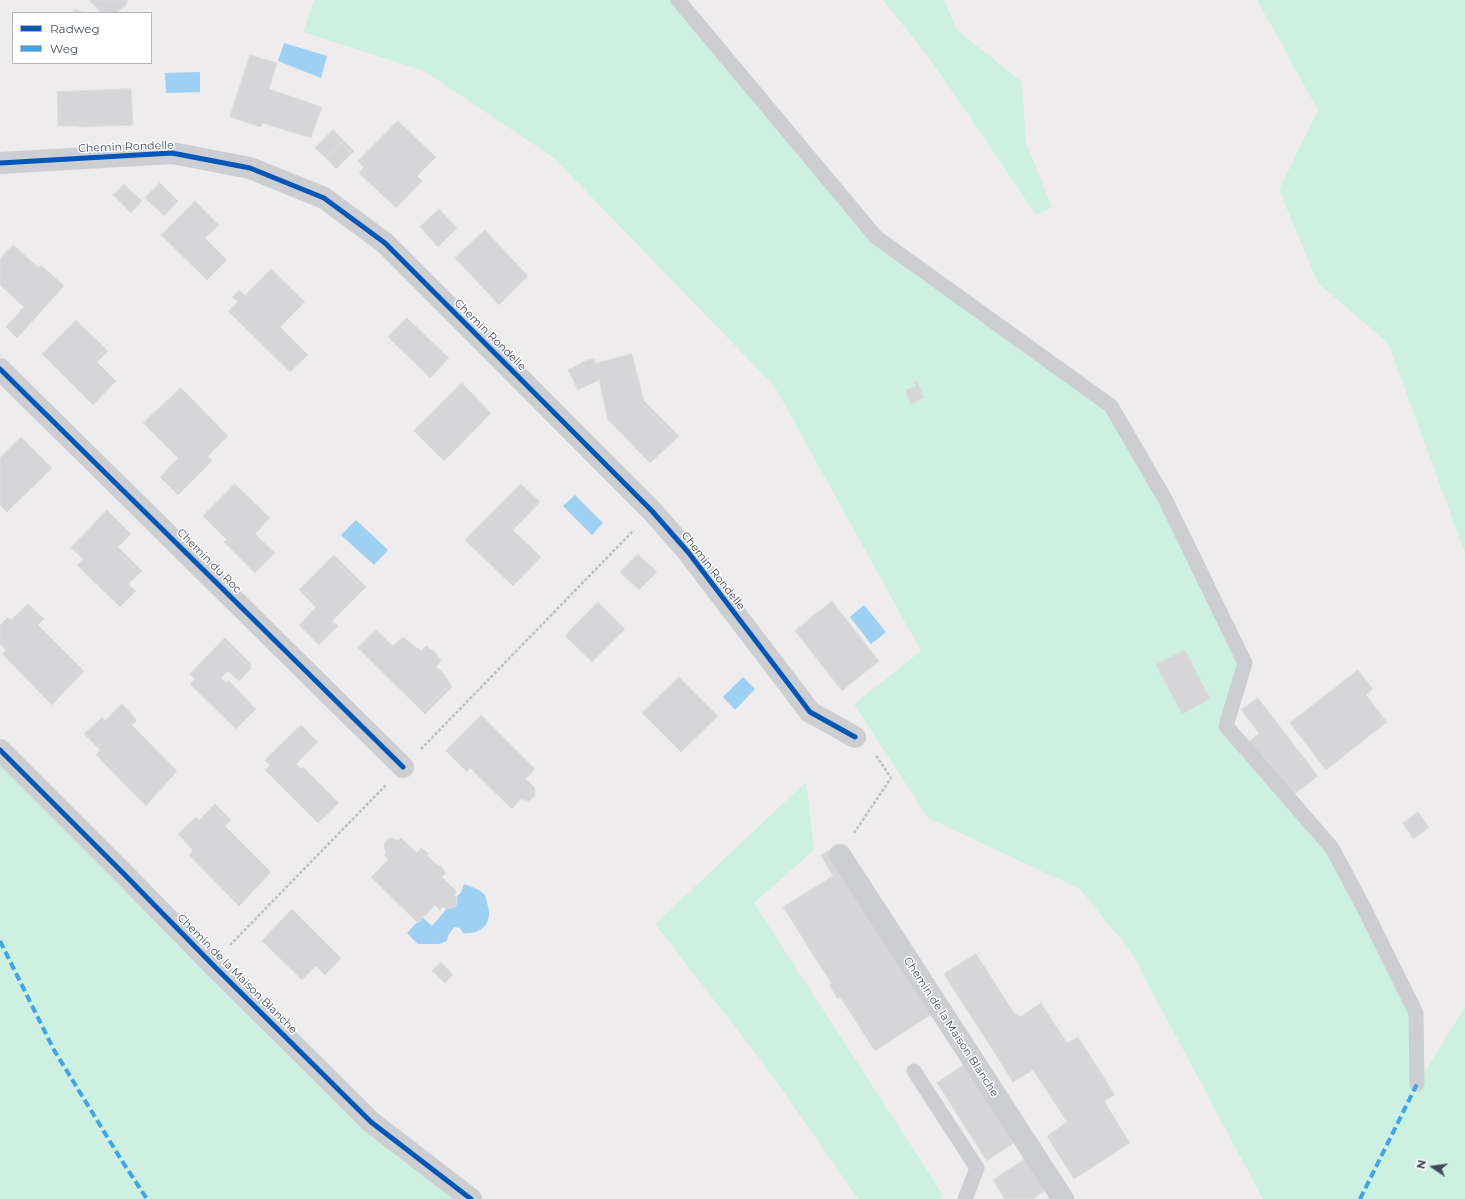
<!DOCTYPE html>
<style>
body{margin:0}
#map{position:relative;width:1465px;height:1199px;overflow:hidden;background:#eeecec;font-family:Montserrat,sans-serif}
canvas{display:block}
.legend{position:absolute;left:12px;top:12px;width:140px;height:52px;box-sizing:border-box;background:#fff;border:1px solid #b3b7bd;margin:0;padding:5px 7px;list-style:none;font-size:12px;color:#424a5b}
.legend li{display:flex;align-items:center;gap:8px;height:20px}
.legend b{width:20px;border:1px solid #b3b7bd}
.north{position:absolute;left:1413px;top:1147px;width:40px;height:40px;-webkit-text-stroke:3px #fff;paint-order:stroke;rotate:283deg;font-size:11px;font-weight:700;line-height:16px;text-align:center;color:#424a5b}
.north::after{content:'';display:block;margin:auto;width:14px;height:18px;background:#424a5b;clip-path:polygon(50% 0,100% 100%,50% 72%,0 100%)}
</style>
<div id="map">
<canvas width="1465" height="1199"></canvas>
<ul class="legend">
<li><b style="height:5px;background:#0057b8"></b>Radweg</li>
<li><b style="height:5px;background:#3fa4ed"></b>Weg</li>
</ul>
<div class="north">N</div>
</div>
<script>
const ctx = document.querySelector('canvas').getContext('2d');
ctx.lineJoin = 'round';
function fillPath(path, color) { ctx.fillStyle = color; ctx.fill(path, 'evenodd'); }
function trace(path, color, width, dash) { ctx.strokeStyle = color; ctx.lineWidth = width; ctx.lineCap = dash ? 'butt' : 'round'; ctx.setLineDash(dash || []); ctx.stroke(path); }
function label(font, color, halo, rows, align = 'center') {
  ctx.font = font + ' Montserrat,sans-serif'; ctx.lineWidth = 3; ctx.setLineDash([]); ctx.textBaseline = 'middle'; ctx.strokeStyle = halo; ctx.fillStyle = color; for (const [text, x, y, turn = 0] of rows) {
    ctx.save(); ctx.translate(x, y); ctx.rotate((+turn || 0) * Math.PI / 180); ctx.textAlign = isNaN(turn) ? turn : align; if (halo) ctx.strokeText(text, 0, 0); ctx.fillText(text, 0, 0); ctx.restore();
  }
}
const green = new Path2D(`
 M314 0H678L876 237 1111 406 1245 663 1227 726 1331 848 1416 1013 1417 1084 1465 1007V1199H1263L1131 952 1080 889 928 818 854 704 921 651 775 387 554 158 424 71 303 32Z
 M883 0H944L957 30 1022 82 1026 142 1052 207 1036 215 977 127 929 58Z
 M1257 0H1465V553L1388 343 1318 283 1279 190 1318 110Z
 M0 750 212 964 471 1199H0Z
 M806 782 814 850 754 903 943 1195 941 1199H858L767 1068 655 924Z`);
const water = new Path2D(`
 M284 43 327 56 321 78 278 61Z
 M200 72V92L166 93 165 73Z
 M575 495 603 523 592 535 563 506Z
 M356 520 388 550 374 565 341 535Z
 M864 605 886 632 871 644 850 617Z
 M743 677 755 689 735 710 723 697Z
 M464 884C470 886 479 889 484 894 486 896 486 900 487 903 494 922 482 935 463 933L460 928 454 927 448 936 447 941 439 944H418L407 933 422 917 432 926 461 892Z`);
const building = new Path2D(`
 M89 0H127L126 6 119 10 118 13H102Z
 M75 9 84 13H73Z
 M250 55 277 63 269 89 322 107 311 138 262 123 261 127 230 117Z
 M131 89 133 125 79 127V126H58L57 92Z
 M398 121 436 157 417 176 422 181 396 208 359 173 364 167 358 161Z
 M333 130 344 141 326 158 315 148Z
 M344 141 354 151 336 169 326 158Z
 M160 183 178 201 164 216 145 198Z
 M124 184 142 201 131 213 113 195Z
 M195 201 219 225 205 238 227 260 207 280 161 235Z
 M439 209 457 228 438 247 420 227Z
 M485 230 528 276 499 305 455 258Z
 M13 245 39 268 41 265 64 286 17 338 6 327 24 307 0 285V259Z
 M271 269 305 302 280 327 308 355 290 372 228 311 238 302 232 297 239 290 245 295Z
 M407 318 449 358 430 378 388 337Z
 M76 320 108 351 97 362 116 381 93 405 42 354Z
 M632 354 644 401 679 436 650 463 608 420 599 380 578 390 568 370 587 360 594 359 595 363Z
 M917 381 924 398 911 404 905 390 916 386 914 382Z
 M462 383 491 413 444 461 414 431Z
 M181 388 228 436 208 456 212 461 178 495 160 477 178 458 143 423Z
 M21 437 52 468 7 512 0 505V458Z
 M235 484 270 518 255 534 275 553 255 573 224 542 227 540 203 516Z
 M521 484 540 502 513 530 541 557 513 586 465 540Z
 M107 510 131 534 118 547 142 571 128 584 136 591 120 607 77 565 83 559 71 548Z
 M638 554 657 572 639 590 620 572Z
 M334 555 366 587 332 621 338 626 319 645 299 625 316 607 299 590Z
 M832 601 879 661 842 691 795 631Z
 M598 602 625 629 592 662 565 636Z
 M28 604 44 619 38 625 84 671 52 705 2 654 6 650 0 644V625L8 617 11 620Z
 M376 630 393 646 403 637 421 651 426 646 435 652 441 661 436 666 444 674 452 687 425 714 358 648Z
 M225 638 251 664 250 670 239 681 228 671 221 678 226 683 228 680 256 709 236 729 190 684 195 679 190 674Z
 M1185 650 1210 699 1182 714 1156 665Z
 M1358 670 1373 689 1366 695 1387 722 1326 770 1290 723Z
 M679 677 718 716 681 752 642 713Z
 M1258 698 1318 776 1292 796 1249 742 1259 733 1241 710Z
 M122 704 137 720 132 725 177 771 146 806 96 755 100 750 84 734 102 717 105 720Z
 M481 715 535 769 526 779 535 788V796L529 801 521 799 512 809 470 768 467 772 446 751Z
 M301 725 318 742 296 764 301 769 303 767 339 803 318 823 265 770 270 765 265 760Z
 M215 804 231 820 225 826 271 872 239 906 189 855 193 850 178 834 196 817 199 820Z
 M1418 812 1429 828 1413 839 1403 823Z
 M390 838 398 840 401 838 417 853 421 848 429 854 427 856 439 866 440 865 446 873 442 877 457 892 454 895 457 898V903L455 907 446 909 443 907 440 910 435 905 418 923 371 877 388 860 384 855 386 853 384 845 386 841Z
 M831 850 935 1012 875 1051 840 997 838 999 829 985 831 983 783 907 833 876 821 856Z
 M292 909 341 958 325 975 316 966 302 980 262 941Z
 M976 954 1015 1014 1017 1013 1020 1017 1041 1003 1067 1043 1078 1037 1115 1095 1104 1101 1130 1143 1074 1179 1047 1136 1067 1122 1033 1070 1013 1082 944 974Z
 M441 962 453 975 445 983 432 971Z
 M970 1061 1015 1142 987 1161 937 1083Z
 M1031 1155 1051 1187 1032 1199H1005L993 1180Z`);
const path = new Path2D(`
 M421 749 634 530
 M854 833 891 778 875 754
 M230 945 386 785`);
const lane = new Path2D(`
 M678 0 876 237 1111 406 1165 499 1245 663 1226 726 1332 848 1364 908 1416 1013 1417 1084
 M914 1071 977 1168 965 1199`);
const street = new Path2D(`
 M0 163 172 153 250 168 324 198 385 243 652 511 688 552 810 712 855 737
 M0 369 403 767
 M0 750 124 874 212 964 371 1122 471 1199
 M840 855 1063 1199`);
const quiet = new Path2D(`
 M0 941 54 1050 122 1161 147 1199
 M1360 1199 1417 1084`);
const cycleway = new Path2D(`
 M0 163 172 153 250 168 324 198 385 243 652 511 688 552 810 712 855 737
 M0 369 403 767
 M0 750 124 874 212 964 371 1122 471 1199`);
const streetNames = [
 ["Chemin Rondelle",126,147,-2],
 ["Chemin Rondelle",490,335,45],
 ["Chemin du Roc",209,561,45],
 ["Chemin Rondelle",713,571,52],
 ["Chemin de la Maison Blanche",237,974,45],
 ["Chemin de la Maison Blanche",951,1027,57]
];
fillPath(green, '#cdf0e1');
fillPath(water, '#9dd0f2');
fillPath(building, '#d6d5d8');
trace(building, '#dededf', 1);
trace(path, '#b6c3c2', 2.5, [3, 2]);
trace(lane, '#ccced2', 15);
trace(street, '#ccced2', 22);
trace(quiet, '#3fa4ed', 4, [8, 4]);
trace(cycleway, '#0057b8', 5);
label('11px', '#424a5b', '#fff', streetNames);
</script>
